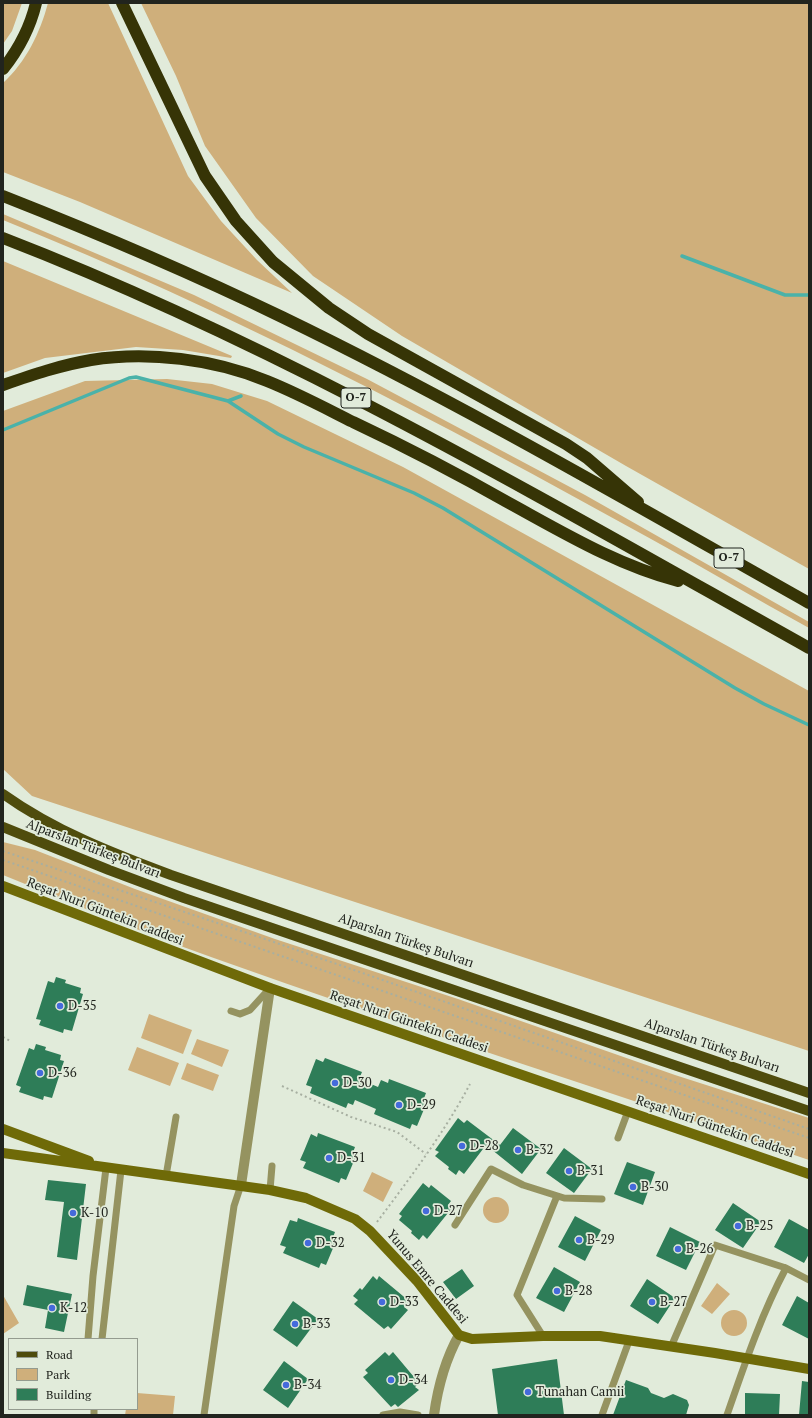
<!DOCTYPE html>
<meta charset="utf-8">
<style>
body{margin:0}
#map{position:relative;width:812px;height:1418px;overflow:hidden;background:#e1ebda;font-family:"PT Serif",serif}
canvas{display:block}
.frame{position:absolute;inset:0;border:4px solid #21241e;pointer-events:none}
.legend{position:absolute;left:8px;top:1338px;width:130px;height:72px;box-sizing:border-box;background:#e1ebda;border:1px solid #949b8f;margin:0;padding:5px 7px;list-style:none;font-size:12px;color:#21241e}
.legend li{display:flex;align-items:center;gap:8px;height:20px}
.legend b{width:20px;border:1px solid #949b8f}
</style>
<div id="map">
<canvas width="812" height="1418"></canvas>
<div class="frame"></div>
<ul class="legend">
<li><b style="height:5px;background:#4f4c0d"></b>Road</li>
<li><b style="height:11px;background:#cfaf7b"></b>Park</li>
<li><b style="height:11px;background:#2e7d58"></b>Building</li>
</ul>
</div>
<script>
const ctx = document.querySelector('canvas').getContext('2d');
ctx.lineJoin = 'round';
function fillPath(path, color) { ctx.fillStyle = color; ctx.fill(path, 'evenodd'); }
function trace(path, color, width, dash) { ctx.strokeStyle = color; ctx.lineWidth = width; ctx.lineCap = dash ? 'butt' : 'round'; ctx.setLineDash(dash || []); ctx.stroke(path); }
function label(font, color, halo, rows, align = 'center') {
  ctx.font = font + ' "PT Serif",serif'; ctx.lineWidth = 3.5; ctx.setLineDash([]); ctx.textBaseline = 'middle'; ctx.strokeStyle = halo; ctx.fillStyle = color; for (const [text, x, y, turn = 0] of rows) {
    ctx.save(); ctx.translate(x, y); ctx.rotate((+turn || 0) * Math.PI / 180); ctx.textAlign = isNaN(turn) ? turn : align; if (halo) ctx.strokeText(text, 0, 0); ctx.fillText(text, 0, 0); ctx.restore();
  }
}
const green = new Path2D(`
 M3 3H22L12 31 3 44Z
 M48 3H108L188 176 221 221 257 260 292 293 80 202 3 172V83C26 62 40 33 48 3Z
 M141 3H809V569L626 466 402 336 313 276 256 218 205 146 176 76Z
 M3 214 194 295 367 379 585 495 809 622V628C756 599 704 568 651 539 440 422 227 310 3 220Z
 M3 261 232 356 231 358 183 350 136 347 45 358 3 373Z
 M167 379 212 384 267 401 403 467 809 691V1051L32 796 3 769V411L85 381Z
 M3 842 35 850 135 889 275 939 458 999 675 1075 809 1118V1160C610 1092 409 1028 211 957 141 932 72 903 3 875Z
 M149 1014 192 1030 183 1054 141 1038Z
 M197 1039 229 1050 222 1067 191 1054Z
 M137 1047 179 1063 170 1086 128 1070Z
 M187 1063 219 1075 213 1091 181 1079Z
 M372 1172 393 1182 383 1202 363 1191Z
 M483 1210a13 13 0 1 1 26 0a13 13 0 1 1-26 0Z
 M717 1283 730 1294 712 1314 701 1306Z
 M3 1295 19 1323 3 1334Z
 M721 1323a13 13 0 1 1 26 0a13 13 0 1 1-26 0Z
 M137 1393 175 1396 173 1415H125L126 1409H137Z`);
const stream = new Path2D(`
 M682 256 785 295H809
 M228 401 241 396
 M3 430 129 378 136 377 228 401 278 434 304 447 414 493 443 508 735 688 764 704 809 725`);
const building = new Path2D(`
 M56 977 66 980 65 983 81 988 80 993 83 994 72 1031 64 1029 63 1033 39 1025 41 1020 36 1019 48 981 54 983Z
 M36 1044 46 1047 45 1050 61 1055 60 1060 64 1061 52 1098 44 1096 43 1100 19 1092 21 1087 16 1085 29 1048 34 1050Z
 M325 1058 362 1072 359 1079 378 1087 381 1080 388 1083 389 1079 426 1093 423 1101 427 1102 417 1126 412 1124 410 1129 374 1114 376 1109 355 1100 353 1105 348 1103 346 1108 310 1093 312 1087 306 1085 316 1059 323 1062Z
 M458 1118 464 1123 467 1120 500 1145 513 1128 541 1149 522 1174 486 1145 464 1174 459 1170 456 1175 448 1169 449 1167 435 1156 439 1152 435 1150Z
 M318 1133 355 1147 352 1155 356 1156 346 1180 341 1178 339 1183 303 1168 306 1162 300 1160 304 1151 311 1134 317 1137Z
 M564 1148 592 1169 574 1193 546 1173Z
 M627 1162 655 1172 643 1205 614 1194Z
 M48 1180 86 1184 77 1260 57 1257 64 1202 45 1200Z
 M423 1183 429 1188 431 1185 451 1201 448 1205 452 1208 427 1239 423 1235 419 1240 411 1233 412 1231 399 1220 402 1216 399 1214Z
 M733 1203 761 1222 743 1248 715 1230Z
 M575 1216 601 1230 585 1261 558 1247Z
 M298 1218 335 1232 332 1240 336 1241 326 1265 321 1263 319 1268 283 1253 286 1247 280 1245 290 1220 297 1222Z
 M789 1219 809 1230V1254L804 1263 774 1247Z
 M670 1227 700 1242 686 1270 656 1256Z
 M554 1267 580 1282 564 1312 536 1298Z
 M462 1269 474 1286 456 1299 443 1282Z
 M373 1276 377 1280 379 1276 409 1301 404 1307 408 1310 391 1329 388 1326 384 1329 354 1304 358 1300 353 1296 360 1288 362 1290Z
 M647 1279 675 1298 658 1324 630 1306Z
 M27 1285 72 1294 64 1332 45 1328 48 1310 23 1305Z
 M797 1296 809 1303V1339L782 1325Z
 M293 1301 318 1319 297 1347 273 1330Z
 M385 1352 389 1356 393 1352 419 1383 415 1387 419 1390 398 1407 395 1404 391 1407 363 1377 368 1373 365 1370Z
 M557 1359 564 1415H498L492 1369Z
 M284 1361 308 1379 288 1408 263 1390Z
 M626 1380 648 1388 651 1393 664 1398 673 1394 687 1400 689 1405 686 1415H613Z
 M802 1381 809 1382V1415H799Z
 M745 1393 780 1394 779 1415H745Z`);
const path = new Path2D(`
 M3 851 268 940 809 1129
 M3 860 809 1138
 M3 1037 10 1041
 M282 1086 351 1117 397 1132 426 1154
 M377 1222C410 1178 444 1133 470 1084`);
const lane = new Path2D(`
 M231 1011 240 1014 250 1010 270 988
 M618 1138 628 1111
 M166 1176 176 1117
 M270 1190 272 1166
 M455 1225 491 1169 523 1185 564 1198 602 1199
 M543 1336 517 1295 557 1196
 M88 1339 93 1276 106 1168
 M102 1339 121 1170
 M671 1347 715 1245 786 1268
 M94 1415V1409
 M204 1415 234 1206 241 1185
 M383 1415 400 1412 418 1415
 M602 1415 629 1341
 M727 1415C744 1366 761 1315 786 1268L809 1280`);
const street = new Path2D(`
 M241 1185 270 988
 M434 1415C438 1386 445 1360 459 1335`);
const secondary = new Path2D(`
 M3 886 270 988 809 1174
 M3 1129 89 1161
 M3 1153 270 1190 306 1198 355 1219 370 1231 417 1281 459 1335 472 1339 543 1336H600L715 1353 809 1369`);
const primary = new Path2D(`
 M3 794C55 831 112 853 171 875L809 1093
 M3 827 109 870 184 898 809 1111`);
const highway = new Path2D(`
 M122 3 205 176 236 221 273 262 329 308 368 334 566 444 587 458 638 502
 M3 69C19 49 30 28 36 3
 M3 196C97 233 191 273 282 317 462 404 635 505 809 603
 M3 238C285 347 546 501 809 648
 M3 385C32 375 61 365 91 360 148 351 214 359 267 381 297 393 325 408 353 422 406 447 458 474 509 503 564 533 617 565 678 581`);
const markers = [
 [60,1006,4,"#456adc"],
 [40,1073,4,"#456adc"],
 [335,1083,4,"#456adc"],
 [399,1105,4,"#456adc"],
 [462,1146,4,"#456adc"],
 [518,1150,4,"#456adc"],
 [329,1158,4,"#456adc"],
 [569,1171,4,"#456adc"],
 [633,1187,4,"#456adc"],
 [426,1211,4,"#456adc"],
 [73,1213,4,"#456adc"],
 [738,1226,4,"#456adc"],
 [579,1240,4,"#456adc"],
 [308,1243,4,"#456adc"],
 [678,1249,4,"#456adc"],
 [557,1291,4,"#456adc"],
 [382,1302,4,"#456adc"],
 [652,1302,4,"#456adc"],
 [52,1308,4,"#456adc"],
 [295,1324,4,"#456adc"],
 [391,1380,4,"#456adc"],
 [286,1385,4,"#456adc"],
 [528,1392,4,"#456adc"]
];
const shields = [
 [356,398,30],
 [729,558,30]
];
const shieldNames = [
 ["O-7",356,398],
 ["O-7",729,558]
];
const streetNames = [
 ["Alparslan Türkeş Bulvarı",93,849,21],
 ["Reşat Nuri Güntekin Caddesi",105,912,21],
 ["Alparslan Türkeş Bulvarı",406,941,19],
 ["Reşat Nuri Güntekin Caddesi",409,1022,19],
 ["Alparslan Türkeş Bulvarı",712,1046,19],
 ["Reşat Nuri Güntekin Caddesi",715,1127,19],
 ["Yunus Emre Caddesi",427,1277,50]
];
const poiNames = [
 ["D-35",68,1006],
 ["D-36",48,1073],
 ["D-30",343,1083],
 ["D-29",407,1105],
 ["D-28",470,1146],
 ["B-32",526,1150],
 ["D-31",337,1158],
 ["B-31",577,1171],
 ["B-30",641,1187],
 ["D-27",434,1211],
 ["K-10",81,1213],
 ["B-25",746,1226],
 ["B-29",587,1240],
 ["D-32",316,1243],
 ["B-26",686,1249],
 ["B-28",565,1291],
 ["D-33",390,1302],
 ["B-27",660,1302],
 ["K-12",60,1308],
 ["B-33",303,1324],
 ["D-34",399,1380],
 ["B-34",294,1385],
 ["Tunahan Camii",536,1392]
];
fillPath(green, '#cfaf7b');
trace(stream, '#4ab2a9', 3.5);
fillPath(building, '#2e7d58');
trace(path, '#a7afa1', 2, [2, 3]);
trace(lane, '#959360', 7);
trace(street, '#959360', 10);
trace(secondary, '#6f6a08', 10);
trace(primary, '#4f4c0d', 10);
trace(highway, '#363406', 12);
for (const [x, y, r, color] of markers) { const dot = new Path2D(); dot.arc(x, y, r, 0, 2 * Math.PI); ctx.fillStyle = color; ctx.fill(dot); trace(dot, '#e1ebda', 1.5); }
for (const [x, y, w] of shields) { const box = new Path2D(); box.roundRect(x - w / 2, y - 10, w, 20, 3); ctx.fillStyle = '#e1ebda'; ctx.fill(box); trace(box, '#21241e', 1); }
label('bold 12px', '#21241e', null, shieldNames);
label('13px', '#21241e', '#e1ebda', streetNames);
label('13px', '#21241e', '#e1ebda', poiNames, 'left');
</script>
